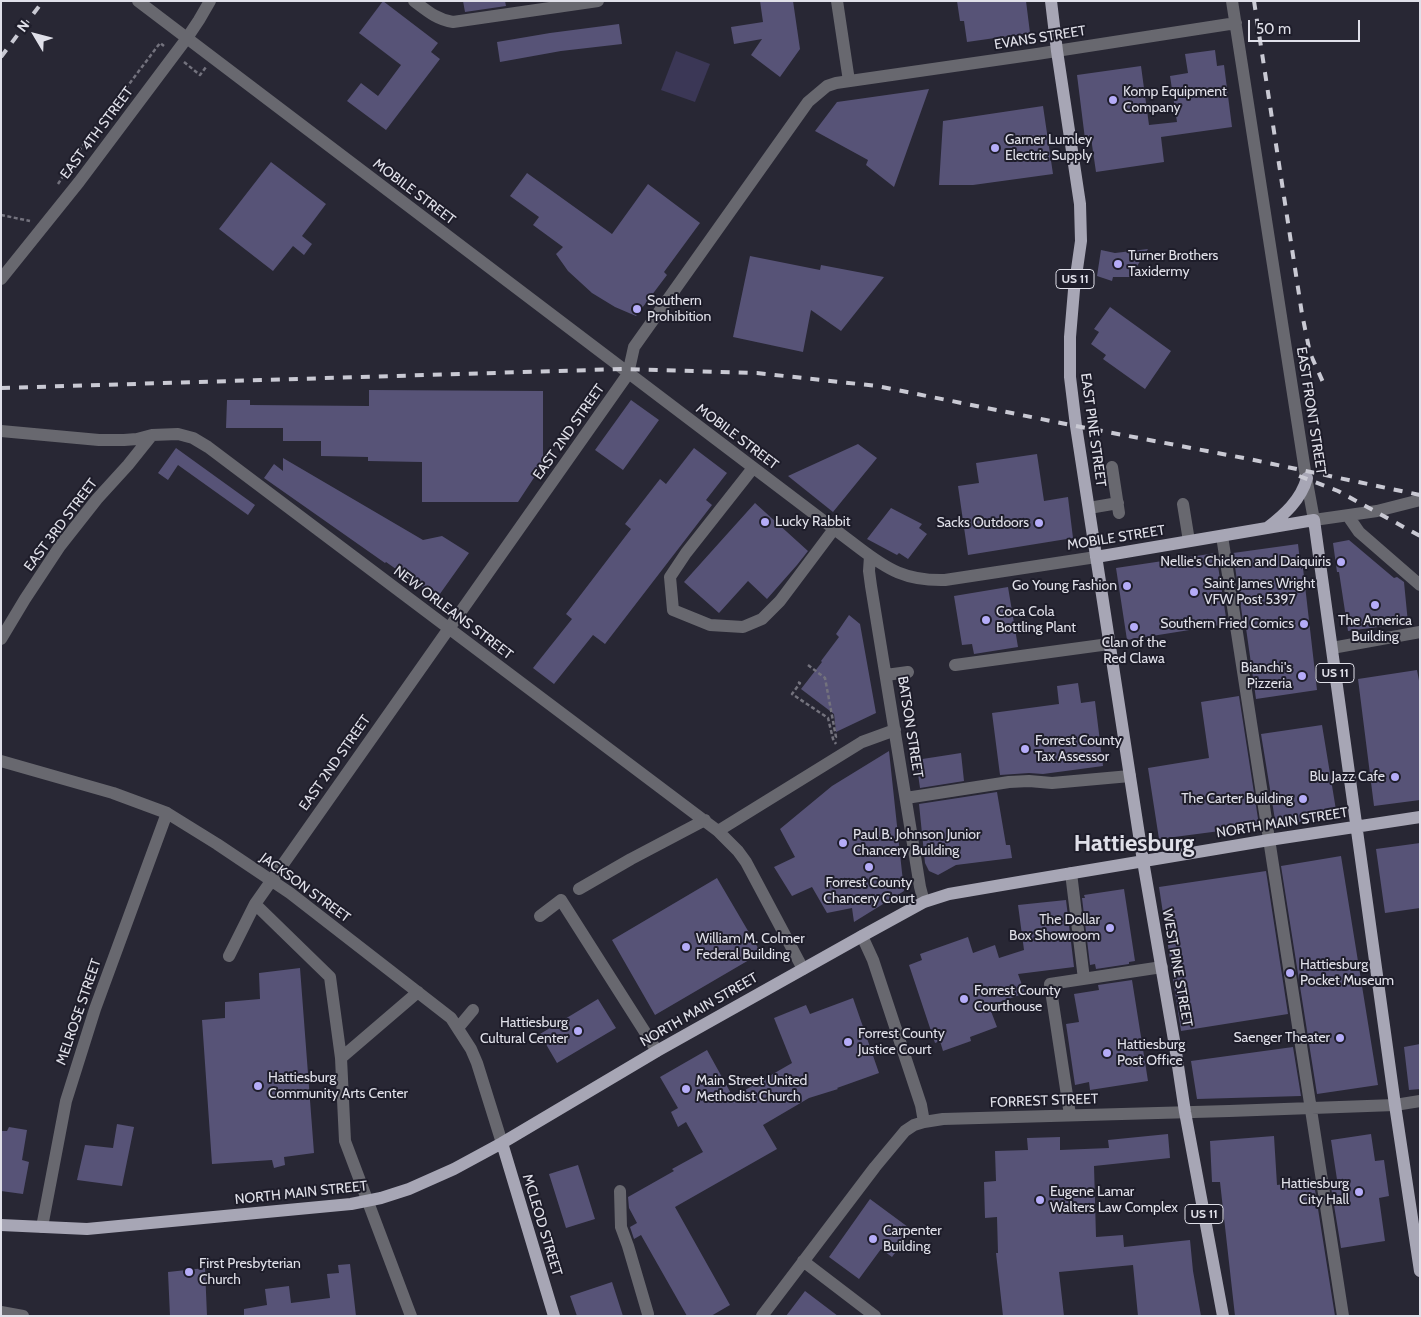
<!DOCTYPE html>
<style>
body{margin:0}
#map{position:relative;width:1421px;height:1317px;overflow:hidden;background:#282734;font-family:Cabin,sans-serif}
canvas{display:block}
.frame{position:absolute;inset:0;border:2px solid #e0e0e9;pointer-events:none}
.north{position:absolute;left:10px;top:10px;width:50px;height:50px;-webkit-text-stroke:4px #1e1d2a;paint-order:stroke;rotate:307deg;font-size:14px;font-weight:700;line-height:20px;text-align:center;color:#e0e0e9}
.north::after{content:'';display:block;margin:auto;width:18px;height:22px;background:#e0e0e9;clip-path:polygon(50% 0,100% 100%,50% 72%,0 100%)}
.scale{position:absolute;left:1248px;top:20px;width:112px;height:22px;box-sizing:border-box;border:2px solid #e0e0e9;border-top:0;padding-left:6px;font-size:15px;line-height:18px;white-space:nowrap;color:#e0e0e9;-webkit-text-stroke:4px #1e1d2a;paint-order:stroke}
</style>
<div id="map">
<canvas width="1421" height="1317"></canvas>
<div class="frame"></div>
<div class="north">N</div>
<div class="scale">50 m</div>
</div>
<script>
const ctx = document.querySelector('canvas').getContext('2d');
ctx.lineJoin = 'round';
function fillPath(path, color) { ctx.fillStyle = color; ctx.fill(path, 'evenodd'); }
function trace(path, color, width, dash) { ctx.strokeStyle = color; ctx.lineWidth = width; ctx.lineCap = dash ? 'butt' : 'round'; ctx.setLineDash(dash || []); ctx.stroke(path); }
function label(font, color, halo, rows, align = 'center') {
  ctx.font = font + ' Cabin,sans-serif'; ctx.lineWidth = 4; ctx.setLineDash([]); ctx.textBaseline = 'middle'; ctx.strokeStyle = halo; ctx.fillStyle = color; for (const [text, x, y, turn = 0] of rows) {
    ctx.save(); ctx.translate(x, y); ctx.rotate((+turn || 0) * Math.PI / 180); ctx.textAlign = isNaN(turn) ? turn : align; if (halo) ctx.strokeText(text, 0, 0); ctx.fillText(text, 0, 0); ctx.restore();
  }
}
const green = new Path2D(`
 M676 51 710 64 695 102 661 90Z`);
const building = new Path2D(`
 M383 1 438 43 431 52 440 59 386 130 347 101 361 83 378 96 401 65 359 33Z
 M463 1H505L506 6 465 12Z
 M760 1H793L800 49 780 77 751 55 762 39 734 44 731 27 763 22Z
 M957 1H1026L1030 33 967 42 964 21H960Z
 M619 24 622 44 561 51 500 62 497 42 550 33Z
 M1215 50 1217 66 1224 65 1232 127 1161 137 1164 162 1096 172 1091 138 1085 139 1077 75 1141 66 1149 125 1177 122 1170 76 1188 73 1185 54Z
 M929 89 894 187 866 165 868 160 815 131 837 102Z
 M1043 106 1053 174 973 185H939L943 121Z
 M271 162 326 204 302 236 312 244 304 255 293 246 273 271 219 229Z
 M527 173 612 234 648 184 700 223 664 272 667 275 636 316 615 307 592 293 568 271 556 254 563 247 533 225 539 217 510 196Z
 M1148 249 1130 277H1113L1112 281 1097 276 1101 250 1115 253Z
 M750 256 820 270 821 265 884 277 841 331 811 310 803 352 733 337Z
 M1110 307 1171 351 1145 389 1103 359 1106 355 1091 344 1099 332 1094 329Z
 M369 390 543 391V464L518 502H422V462L368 461V457L321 456V441H283V428H226L227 400H250V405L369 406Z
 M631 400 659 420 623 470 595 450Z
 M858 444 877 458 833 512 788 476Z
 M176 448 255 505 248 515 178 465 168 480 158 473Z
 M694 448 727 473 706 500 712 505 605 644 593 635 554 684 533 668 572 619 566 614 631 529 625 524 660 479 666 484Z
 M1037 454 1044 501 1068 497 1073 538 968 555 958 486 979 483 976 463Z
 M283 458 423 540 442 536 469 553 437 598 386 562 385 563 264 478 274 464 283 471Z
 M755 503 808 551 797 565 767 599 748 581 719 613 684 582Z
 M891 508 922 524 919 528 927 534 908 559 899 553 897 555 867 539Z
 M1349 540 1394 578 1397 577 1404 582 1408 623 1348 631 1339 572H1337L1333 543Z
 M1298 544 1301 569 1303 568 1317 690 1256 699 1245 621H1243L1233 553Z
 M1216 553 1227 624 1127 640 1116 568Z
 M1008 587 1018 647 974 654 972 644 962 645 954 596Z
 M849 615 860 624 876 713 836 732 834 714 801 689 822 662 821 661 839 637 836 634Z
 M1417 670 1420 686V800L1374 806 1358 679Z
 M1078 683 1081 703 1095 701 1103 766 1043 774 1029 773 1000 775 992 713 1059 704 1057 686Z
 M1239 696 1259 825 1220 831 1159 839 1148 768 1209 758 1201 702Z
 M1322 725 1337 816 1276 826 1261 734Z
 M889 751 904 891 854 922 852 908 827 913 812 887 792 896 774 867 795 857 780 829 832 786Z
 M961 753 964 781 920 788 916 760Z
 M997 792 1006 845H1010L1012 858 956 865 938 875 929 871 925 863 919 804Z
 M1420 843V908L1385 913 1376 849Z
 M1341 856 1378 1085 1317 1094 1281 866Z
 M1266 871 1288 1014 1181 1031 1159 887Z
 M717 878 761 953 655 1015 612 940Z
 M1124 889 1135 961 1129 962V964L1096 969 1095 964 1090 965 1082 898H1085L1084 895Z
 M1066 900 1074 967 1018 974 1025 993 989 1006 997 1027 970 1037 971 1041 943 1051 940 1041 935 1043 909 965 922 960 920 954 968 937 973 953 995 945 999 958 1024 950 1018 905Z
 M300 968 314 1153 284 1157 285 1165 274 1168 272 1160 212 1164 202 1020 225 1018V1002L260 999 259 973Z
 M1132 980 1148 1081 1090 1090 1089 1082 1075 1085 1066 1024 1079 1022 1074 994 1099 990 1098 985Z
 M853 998 879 1073 837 1088 838 1089 809 1098 763 1125 777 1149 675 1207 730 1305 711 1316H687L641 1235 634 1239 630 1227 637 1223 629 1208 628 1197 674 1171 672 1169 703 1152 686 1122 678 1127 671 1112 678 1108 660 1077 707 1050 733 1097 792 1063 774 1018 806 1005 810 1014Z
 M598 999 616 1028 557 1063 540 1034Z
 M1420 1044V1089L1409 1090 1404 1047Z
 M1293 1047 1301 1096 1197 1099 1191 1061Z
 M117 1124 134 1127 122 1186 77 1180 85 1145 113 1148Z
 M9 1127 27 1130 22 1160 29 1162 23 1194 1 1191V1131H7Z
 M1168 1134 1170 1158 1094 1166 1096 1237 1123 1235 1124 1247 1190 1240 1193 1271 1201 1316H1138L1133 1265 1059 1272 1064 1316H1003L996 1253H998L997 1217 985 1218 984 1182 996 1181 995 1151 1028 1150 1027 1138 1060 1137V1150L1109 1148 1108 1140Z
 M1371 1134 1375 1161 1384 1160 1389 1196 1379 1198 1385 1241 1341 1248 1331 1187 1338 1186 1331 1140Z
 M1274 1136 1277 1185 1310 1181 1312 1190H1315L1335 1316H1235L1220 1182H1212L1210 1141Z
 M578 1165 595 1219 566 1228 549 1174Z
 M870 1199 912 1230 892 1257 881 1249 859 1279 829 1257Z
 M350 1264 356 1316H244V1309L267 1305 265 1289 289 1286 291 1303 330 1298 327 1274 339 1273 338 1265Z
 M205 1268 207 1316H170L168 1272Z
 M612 1282 623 1316H577L570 1296Z
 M805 1291 838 1316H786Z`);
const path = new Path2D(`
 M184 62 200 75 206 67
 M58 184 81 148 160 43 164 46
 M1 215 30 221
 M808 665 825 678 836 737 833 739
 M798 682 800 683 792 694 828 718 833 739 836 744`);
const minor = new Path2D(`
 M138 1 858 547C888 570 906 581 945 580L1096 557
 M414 1C426 10 437 20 453 22L598 1
 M837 1 849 81
 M1232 1 1305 471 1314 520 1377 511 1420 500
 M1 279 79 182 187 38 199 20 210 1
 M1 431 99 440H124L137 439 152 435 178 434 193 438 208 447 718 831 738 851 746 862 803 969
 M1112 467 1119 513
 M753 468 686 553 670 577 673 610 710 625 743 627 762 619 780 601 834 529
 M1183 504 1189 541
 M1089 508 1118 503
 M1348 516 1359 532 1420 585
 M1222 536 1343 1316
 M870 556 869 571 871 586 920 887 924 902
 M1 639 25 599 60 546 97 499 128 465 152 435
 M1332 648 1420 632
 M955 665 1109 644
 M886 675 908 672
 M1 761 113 793 167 813 217 844 290 893 451 1018 471 1049 477 1063 502 1143
 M906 798 1009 782 1029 781 1052 783 1130 776
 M718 831 862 742 895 730
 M1071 873 1084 979
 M579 889 631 859 705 820
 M540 916 561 900 657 1051
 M862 936 873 960 921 1105 924 1122
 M229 956 255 904
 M458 1028 473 1010
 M341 1058 330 977 255 904 628 374 634 347 808 102 827 86 836 83 1037 54 1236 23
 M1070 1115 1050 984 1162 967
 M620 1191 621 1227 628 1246 648 1314
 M42 1227 66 1101 95 1009 167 813
 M803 1261 875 1316
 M1 1312 23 1316
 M411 1316 345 1141 341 1058 418 992
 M762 1316 875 1167 905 1131 914 1125 924 1122 943 1119 1229 1111 1395 1105 1420 1101`);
const major = new Path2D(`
 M1051 1 1057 51 1080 204 1081 241 1074 290 1070 337V377L1076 426 1143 861 1175 1046 1185 1112 1223 1316
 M1267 528C1284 515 1301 500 1307 478
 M1096 557 1314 520 1395 1105 1420 1271
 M502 1143 554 1316
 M1 1225 87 1229 351 1204 381 1198 409 1189 454 1169 502 1143 657 1051 862 936 924 902 949 894 1025 881 1269 840 1420 817`);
const rail = new Path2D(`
 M1254 1 1302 314 1310 353 1326 389
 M1 57 43 1
 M1 388 623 369 757 373 877 386 1076 426 1249 459 1420 495
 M1299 476 1338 491 1420 536`);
const markers = [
 [1113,100,5,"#b5acf8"],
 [995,148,5,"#b5acf8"],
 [1118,264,5,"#b5acf8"],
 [637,309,5,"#b5acf8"],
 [765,522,5,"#b5acf8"],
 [1039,523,5,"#b5acf8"],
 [1341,562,5,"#b5acf8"],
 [1127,586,5,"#b5acf8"],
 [1194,592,5,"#b5acf8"],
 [1375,605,5,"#b5acf8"],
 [986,620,5,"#b5acf8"],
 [1304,624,5,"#b5acf8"],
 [1134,627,5,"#b5acf8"],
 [1302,676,5,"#b5acf8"],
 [1025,749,5,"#b5acf8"],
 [1395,777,5,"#b5acf8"],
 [1303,799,5,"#b5acf8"],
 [843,843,5,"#b5acf8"],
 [869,867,5,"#b5acf8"],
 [1110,928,5,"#b5acf8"],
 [686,947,5,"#b5acf8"],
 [1290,973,5,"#b5acf8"],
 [964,999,5,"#b5acf8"],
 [578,1031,5,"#b5acf8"],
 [1340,1038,5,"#b5acf8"],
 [848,1042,5,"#b5acf8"],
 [1107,1053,5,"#b5acf8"],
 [258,1086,5,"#b5acf8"],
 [686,1089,5,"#b5acf8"],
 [1359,1192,5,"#b5acf8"],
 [1040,1200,5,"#b5acf8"],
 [873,1239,5,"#b5acf8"],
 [189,1272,5,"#b5acf8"]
];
const shields = [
 [1075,279,38],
 [1335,673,38],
 [1204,1214,38]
];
const shieldNames = [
 ["US 11",1075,279],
 ["US 11",1335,673],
 ["US 11",1204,1214]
];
const streetNames = [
 ["EVANS STREET",1040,38,-9],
 ["EAST 4TH STREET",97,133,-53],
 ["MOBILE STREET",414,192,37],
 ["EAST FRONT STREET",1311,411,81],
 ["EAST PINE STREET",1093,430,82],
 ["EAST 2ND STREET",569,432,-55],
 ["MOBILE STREET",737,437,37],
 ["EAST 3RD STREET",61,525,-53],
 ["MOBILE STREET",1116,538,-9],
 ["NEW ORLEANS STREET",453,613,37],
 ["BATSON STREET",910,727,81],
 ["EAST 2ND STREET",335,763,-55],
 ["NORTH MAIN STREET",1282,823,-9],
 ["JACKSON STREET",305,888,36],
 ["WEST PINE STREET",1177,968,80],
 ["NORTH MAIN STREET",699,1010,-30],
 ["MELROSE STREET",79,1012,-71],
 ["FORREST STREET",1044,1101,-2],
 ["NORTH MAIN STREET",301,1193,-6],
 ["MCLEOD STREET",542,1225,73]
];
const poiNames = [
 ["Komp Equipment",1123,92],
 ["Company",1123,108],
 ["Garner Lumley",1005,140],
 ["Electric Supply",1005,156],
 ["Turner Brothers",1128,256],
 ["Taxidermy",1128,272],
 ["Southern",647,301],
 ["Prohibition",647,317],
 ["Lucky Rabbit",775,522],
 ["Sacks Outdoors",1029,523,"right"],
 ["Nellie's Chicken and Daiquiris",1331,562,"right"],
 ["Saint James Wright",1204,584],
 ["VFW Post 5397",1204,600],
 ["Go Young Fashion",1117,586,"right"],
 ["Coca Cola",996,612],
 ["Bottling Plant",996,628],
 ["The America",1375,621,"center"],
 ["Building",1375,637,"center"],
 ["Southern Fried Comics",1294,624,"right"],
 ["Clan of the",1134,643,"center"],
 ["Red Clawa",1134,659,"center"],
 ["Bianchi's",1292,668,"right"],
 ["Pizzeria",1292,684,"right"],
 ["Forrest County",1035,741],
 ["Tax Assessor",1035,757],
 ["Blu Jazz Cafe",1385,777,"right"],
 ["The Carter Building",1293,799,"right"],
 ["Paul B. Johnson Junior",853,835],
 ["Chancery Building",853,851],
 ["Forrest County",869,883,"center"],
 ["Chancery Court",869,899,"center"],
 ["The Dollar",1100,920,"right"],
 ["Box Showroom",1100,936,"right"],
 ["William M. Colmer",696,939],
 ["Federal Building",696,955],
 ["Hattiesburg",1300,965],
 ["Pocket Museum",1300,981],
 ["Forrest County",974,991],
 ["Courthouse",974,1007],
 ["Hattiesburg",568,1023,"right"],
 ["Cultural Center",568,1039,"right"],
 ["Forrest County",858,1034],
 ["Justice Court",858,1050],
 ["Saenger Theater",1330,1038,"right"],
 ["Hattiesburg",1117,1045],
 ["Post Office",1117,1061],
 ["Hattiesburg",268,1078],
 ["Community Arts Center",268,1094],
 ["Main Street United",696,1081],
 ["Methodist Church",696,1097],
 ["Hattiesburg",1349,1184,"right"],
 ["City Hall",1349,1200,"right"],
 ["Eugene Lamar",1050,1192],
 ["Walters Law Complex",1050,1208],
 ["Carpenter",883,1231],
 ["Building",883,1247],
 ["First Presbyterian",199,1264],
 ["Church",199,1280]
];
const townNames = [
 ["Hattiesburg",1134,844]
];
fillPath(green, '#3b3756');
fillPath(building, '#575377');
trace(path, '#73727d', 2.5, [4, 2.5]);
trace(minor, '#68686f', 12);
trace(major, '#a7a6b5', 12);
trace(rail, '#c9c9d3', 4, [9, 9]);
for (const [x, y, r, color] of markers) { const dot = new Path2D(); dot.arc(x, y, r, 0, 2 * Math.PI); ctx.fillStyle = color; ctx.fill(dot); trace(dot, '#1e1d2a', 2); }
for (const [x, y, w] of shields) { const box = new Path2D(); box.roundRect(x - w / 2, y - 9.5, w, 19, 4); ctx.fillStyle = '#1e1d2a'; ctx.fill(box); trace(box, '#e0e0e9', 1); }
label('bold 12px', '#e0e0e9', null, shieldNames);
label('14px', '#e0e0e9', '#1e1d2a', streetNames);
label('14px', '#e0e0e9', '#1e1d2a', poiNames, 'left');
label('bold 24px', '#e0e0e9', '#1e1d2a', townNames);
</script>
